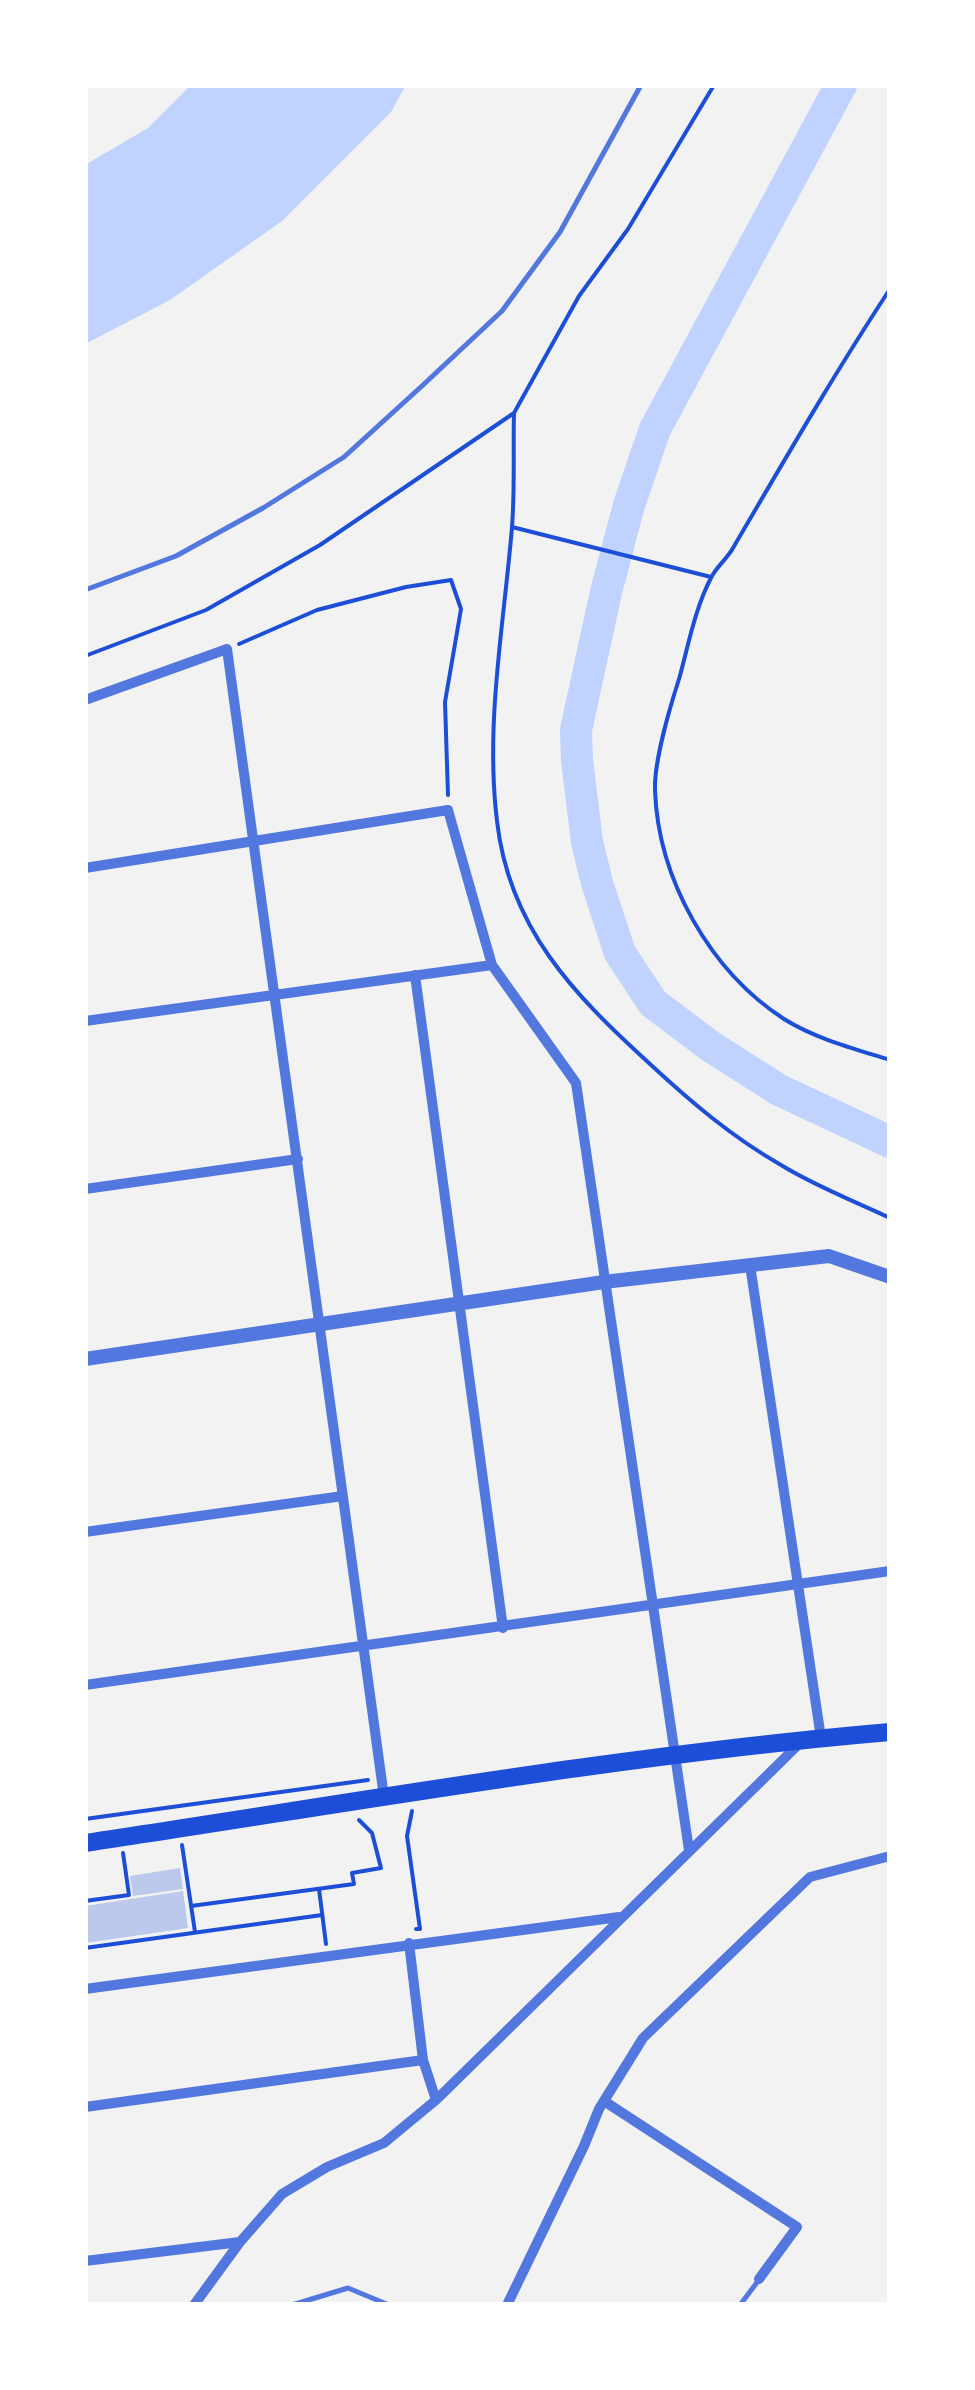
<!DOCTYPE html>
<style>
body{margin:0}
#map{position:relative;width:975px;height:2390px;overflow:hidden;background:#f2f2f2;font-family:"Asap Condensed",sans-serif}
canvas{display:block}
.frame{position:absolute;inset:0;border:88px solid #fff;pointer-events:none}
</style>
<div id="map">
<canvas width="975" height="2390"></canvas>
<div class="frame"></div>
</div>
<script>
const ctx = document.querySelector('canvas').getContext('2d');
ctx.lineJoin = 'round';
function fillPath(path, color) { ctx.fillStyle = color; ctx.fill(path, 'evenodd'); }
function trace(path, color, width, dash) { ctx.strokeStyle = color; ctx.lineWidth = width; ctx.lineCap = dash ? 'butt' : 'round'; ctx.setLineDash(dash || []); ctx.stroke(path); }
const water = new Path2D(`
 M191 85H406L391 112 282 221 170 300 85 344V165L148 128Z`);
const river = new Path2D(`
 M841 85 655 429 629 505 606 592 576 730 577 760 587 842 597 883 620 953 653 1003 710 1046 779 1090 890 1142`);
const building = new Path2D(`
 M180 1868 183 1889 133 1896 130 1876Z
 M183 1891 188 1928 86 1943 85 1906Z`);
const path = new Path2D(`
 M890 289C834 374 784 461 733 548 727 559 716 567 711 578 695 608 688 647 679 679 670 707 654 762 655 790 658 879 710 971 784 1019 816 1039 855 1049 890 1060
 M514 413C513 451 515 489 512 527 504 624 485 723 497 821 509 928 574 995 650 1064 691 1102 732 1137 781 1165 815 1186 854 1201 890 1218
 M512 527 711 577
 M239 644 317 610 406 587 451 580 461 609 445 702 448 795
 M85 656 206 610 320 545 514 413 579 296 628 229 714 85
 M412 1811 407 1836 420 1929H416
 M85 1819 368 1780
 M182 1845 195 1932
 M319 1889 326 1944
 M85 1901 129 1895 123 1853
 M191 1906 354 1884 352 1873 381 1868 372 1833 359 1820
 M85 1948 322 1915`);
const service = new Path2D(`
 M85 590 176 556 263 508 344 457 423 385 502 311 560 232 641 85
 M292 2305 348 2288 389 2305
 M740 2305 758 2281`);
const minor = new Path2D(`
 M85 700 227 649 384 1797
 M85 868 448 810 492 965 576 1083 689 1850
 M415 975 503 1628
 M85 1021 492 965
 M85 1189 298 1159
 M750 1265 821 1738
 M85 1532 343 1496
 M85 1685 890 1571
 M409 1943 423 2060 436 2100
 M85 1989 619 1917
 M604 2101 797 2227 759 2279
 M85 2107 423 2060
 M85 2261 240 2242
 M194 2305 240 2242 282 2194 327 2167 384 2143 436 2100 799 1744
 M507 2305 584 2146 599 2109 643 2038 810 1877 890 1856`);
const tertiary = new Path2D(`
 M85 1359 604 1282 829 1256 890 1277`);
const trunk = new Path2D(`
 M85 1843C352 1803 621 1755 890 1732`);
fillPath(water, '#bfd3fe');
trace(river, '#bfd3fe', 32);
fillPath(building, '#bdc9ec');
trace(path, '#1d4ed8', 4);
trace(service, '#5277de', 5);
trace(minor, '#5277de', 10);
trace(tertiary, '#5277de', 14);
trace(trunk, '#1d4ed8', 18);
</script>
